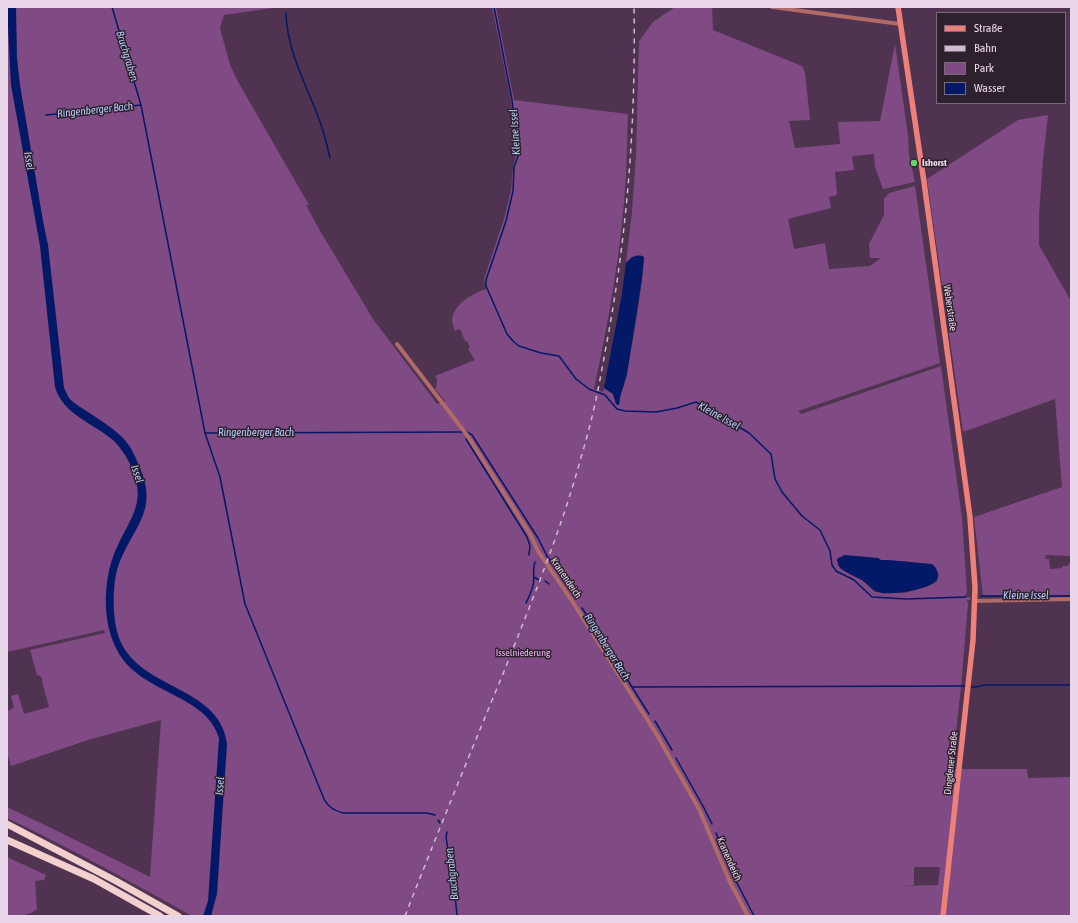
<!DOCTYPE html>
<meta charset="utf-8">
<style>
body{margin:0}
#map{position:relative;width:1078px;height:923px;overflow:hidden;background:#4f3351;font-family:"Asap Condensed",sans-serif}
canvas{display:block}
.frame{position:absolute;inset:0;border:8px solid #e9d7e9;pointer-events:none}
.legend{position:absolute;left:936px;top:12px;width:130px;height:92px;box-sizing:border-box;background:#2d212e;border:1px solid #786a79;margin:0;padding:5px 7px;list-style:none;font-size:12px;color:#e9d7e9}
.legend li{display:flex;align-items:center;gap:8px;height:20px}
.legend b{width:20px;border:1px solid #786a79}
</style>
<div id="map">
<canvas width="1078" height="923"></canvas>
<div class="frame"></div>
<ul class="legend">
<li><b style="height:5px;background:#ed817a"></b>Straße</li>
<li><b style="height:5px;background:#d0bcd0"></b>Bahn</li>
<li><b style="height:11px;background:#804a84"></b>Park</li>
<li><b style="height:11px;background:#031866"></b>Wasser</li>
</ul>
</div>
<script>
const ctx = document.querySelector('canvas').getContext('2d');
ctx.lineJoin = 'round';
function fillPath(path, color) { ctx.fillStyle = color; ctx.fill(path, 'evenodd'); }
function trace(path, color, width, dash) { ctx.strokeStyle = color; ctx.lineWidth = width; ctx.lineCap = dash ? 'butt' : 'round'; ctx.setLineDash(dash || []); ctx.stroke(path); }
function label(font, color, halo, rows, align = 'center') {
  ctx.font = font + ' "Asap Condensed",sans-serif'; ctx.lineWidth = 3; ctx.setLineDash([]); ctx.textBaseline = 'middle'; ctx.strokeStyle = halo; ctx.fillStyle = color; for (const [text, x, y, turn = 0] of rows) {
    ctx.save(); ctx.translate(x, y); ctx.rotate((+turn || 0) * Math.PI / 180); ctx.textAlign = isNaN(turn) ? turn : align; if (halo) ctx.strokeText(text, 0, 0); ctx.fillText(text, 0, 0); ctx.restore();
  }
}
const green = new Path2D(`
 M7 7H280L224 15 220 28 230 65 237 80 309 205H306L319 229 373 319 437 404 445 401 435 389C437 386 438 379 435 376L475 360 468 349 470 348 467 341H465L460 329 455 331C454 328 452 323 452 319 455 303 472 294 486 289L484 279 504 219 511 190 513 167 516 155 511 101 492 7H496L514 100 628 114C627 134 627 155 626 175 622 247 609 319 594 389L603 392 604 388 613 394 616 404 619 405C620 393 626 383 627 371 634 334 641 296 644 257 637 252 631 258 626 263L632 212 636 155 639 41 653 22 675 7H712L713 30 802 66 805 72 810 120 789 121 795 148 840 144 838 122 880 121 895 44 908 135 909 155 915 182 883 189 875 167 874 154 852 156 854 170 835 172 837 195 829 197 831 208 788 219 794 249 825 243 829 269 870 266 881 258H870L869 244 884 215V199L889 193 915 186 940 363 798 411 801 414 941 366 962 518 967 592 965 595 966 597H970V600H967L968 604 961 687 952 769H1027L1028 778 1071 777V916H211L212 913 206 910 203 916H192C131 882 70 848 7 818V807L49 827 150 877 161 720 88 740 11 766 7 752V711L14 708 11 696 18 694 24 714 49 707 42 682C43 678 41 676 37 675L30 650 105 633 104 630 7 652ZM878 558 881 560H887L912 562 938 581 933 584 905 593 875 592 863 581 844 571 838 566 837 560ZM914 867H940L938 885 902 886 914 885Z
 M1048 115 1043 160 1039 215V245L1071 301V556L1046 555 1045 559H1049L1050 569 1062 568V566H1068L1069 563H1070L1071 561V595L983 596 974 517 1062 487 1055 399 963 432 927 179 1018 120Z
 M7 857 46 875 44 880 35 881 37 909C30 916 17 916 7 916Z`);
const water = new Path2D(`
 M7 7H16L17 58 20 85 43 221 48 245 64 388 69 398 73 402C88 413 112 426 124 439 132 448 136 458 140 468 158 510 135 525 120 561 112 580 112 615 118 635 136 691 220 684 227 744L217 894 211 916H203L208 901 219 738C206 693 139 694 117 650 101 620 103 575 118 545 127 525 141 508 137 486 135 470 125 452 114 441 94 423 63 415 55 387L40 246 11 85Z
 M637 256H641L644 257 642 279 627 374 620 397 619 405 616 404 613 394 604 388 622 294 626 263 632 257Z
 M845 555 878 558 881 560H887L932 564C936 567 937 570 938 574 942 589 893 595 882 593 873 592 869 585 862 580 855 576 847 573 840 568L837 560 838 558Z`);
const stream = new Path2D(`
 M112 7 141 105
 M494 7 512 100 518 156 514 167 513 191 506 221 486 280V286L507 334 514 342 519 346 541 353 559 356 576 379 589 389 605 395 617 409 625 411 656 412 677 408 696 402 749 433 771 454 775 479 782 492 802 516 820 530 830 551 832 565 836 571 854 580 872 597 906 599 966 597
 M286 13C287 51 306 84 319 119 324 132 327 145 330 158
 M46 115 141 105 205 433 220 477 245 604 324 799C329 808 334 810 343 813H427L435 815
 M467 432 472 435 538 538 547 556 557 569 576 598
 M205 433 464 432
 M466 439 527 537 530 546 529 555
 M534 577 539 580
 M545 581 549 584
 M981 596H1071
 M526 603C529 597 532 591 533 585 535 577 532 570 535 562
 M582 608 649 714
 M632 687 966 686
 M970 687H976L984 685H1071
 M655 721 672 750
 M676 758 704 808 712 824
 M438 820 440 823
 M447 832 446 837 455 894 457 916
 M716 833 730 868
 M735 879 754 916`);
const street = new Path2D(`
 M772 7 900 24
 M397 344 467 435 530 534 538 551 574 604 657 735 699 809 729 880 748 916
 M975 601 1071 599`);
const secondary = new Path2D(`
 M898 7 924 182 970 517 975 587 973 640 943 916`);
const highway = new Path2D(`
 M7 824 116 881 178 916
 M7 840 94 879 160 916`);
const rail = new Path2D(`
 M405 916C437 834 471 751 505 669 533 598 562 528 582 454 592 421 599 387 605 352 627 239 636 123 634 7`);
const markers = [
 [914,163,4,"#63d468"]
];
const poiNames = [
 ["Ishorst",922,163]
];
const streetNames = [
 ["Weberstraße",950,308,82],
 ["Kranendeich",566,578,56],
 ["Dingdener Straße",951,763,-84],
 ["Kranendeich",729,859,66]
];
const parkNames = [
 ["Isselniederung",523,653]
];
const waterNames = [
 ["Bruchgraben",127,56,73],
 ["Ringenberger Bach",95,110,-6],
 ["Kleine Issel",515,132,-94],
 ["Issel",29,161,80],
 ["Kleine Issel",719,416,29],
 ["Ringenberger Bach",256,433],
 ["Issel",137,474,71],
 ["Kleine Issel",1026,596],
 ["Ringenberger Bach",607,647,58],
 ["Issel",220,786,-86],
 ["Bruchgraben",452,874,-96]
];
fillPath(green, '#804a84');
fillPath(water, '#031866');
trace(stream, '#031866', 1.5);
trace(street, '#b06b66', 4);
trace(secondary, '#ed817a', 5.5);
trace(highway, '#f3d0cd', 7);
trace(rail, '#d0bcd0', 1.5, [5, 5]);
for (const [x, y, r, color] of markers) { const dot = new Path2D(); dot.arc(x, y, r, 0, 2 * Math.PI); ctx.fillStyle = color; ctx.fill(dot); trace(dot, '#2d212e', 1.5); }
label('bold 10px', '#e9d7e9', '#2d212e', poiNames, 'left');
label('10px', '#e9d7e9', '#2d212e', streetNames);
label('10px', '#f1b9f5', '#2d212e', parkNames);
label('italic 11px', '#b6cbf8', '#2d212e', waterNames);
</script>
